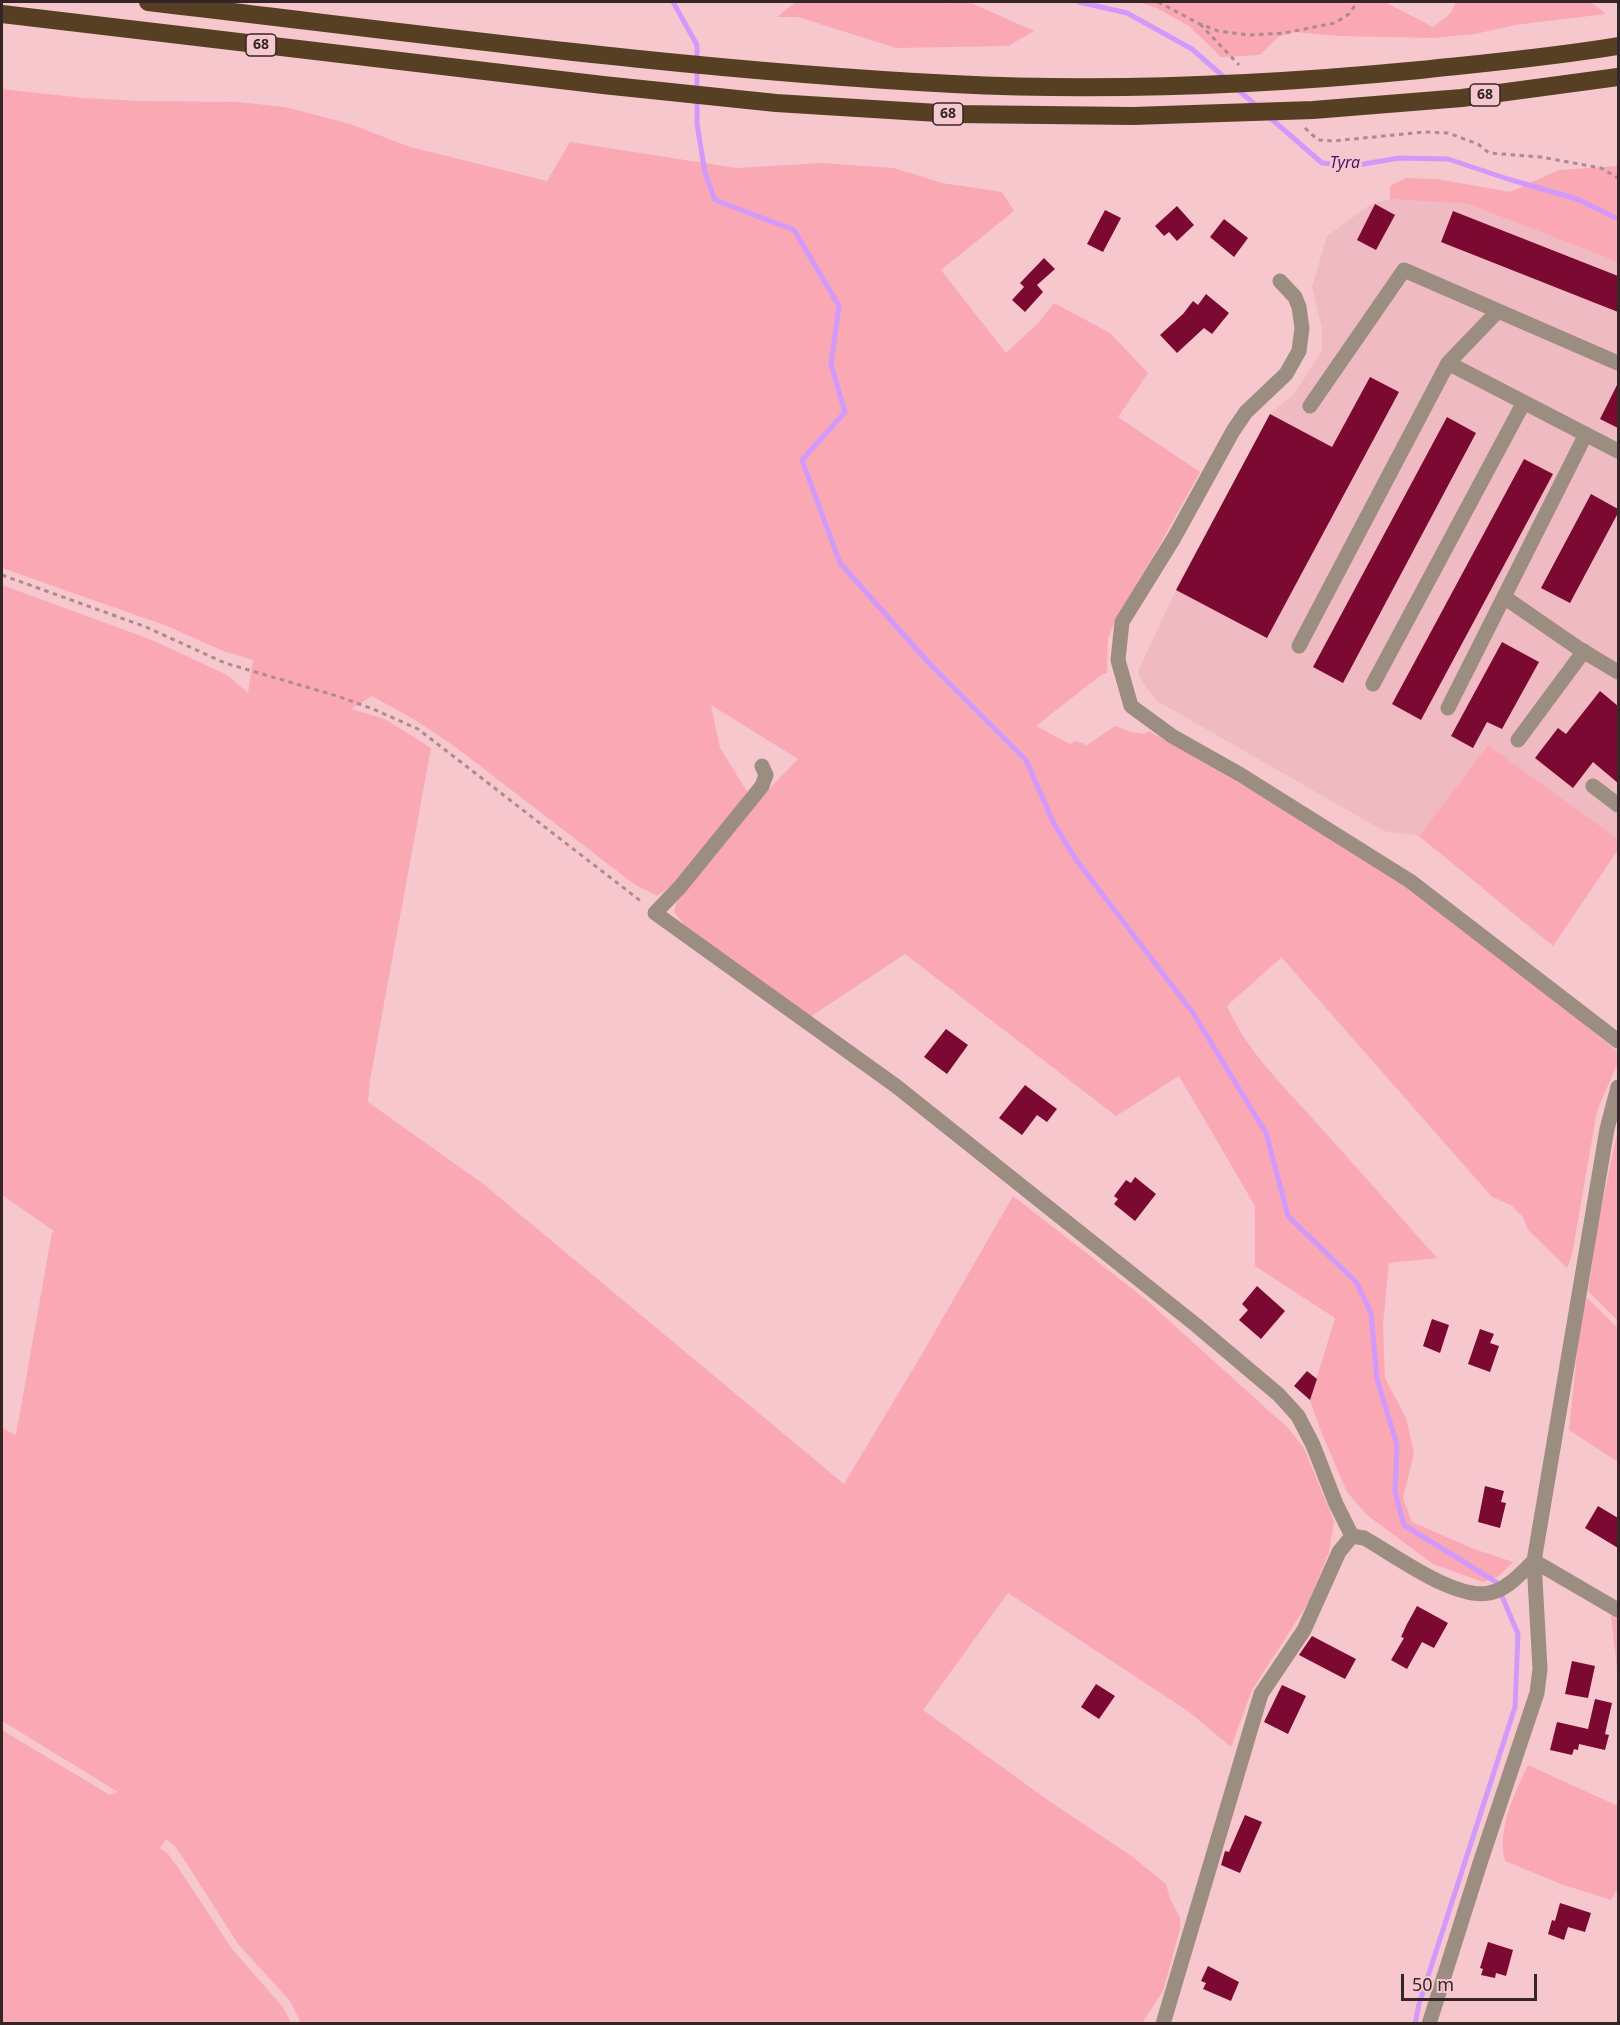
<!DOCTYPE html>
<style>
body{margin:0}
#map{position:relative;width:1620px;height:2025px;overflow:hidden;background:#f6c8ce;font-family:"Noto Sans",sans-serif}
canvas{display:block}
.frame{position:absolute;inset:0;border:3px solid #362527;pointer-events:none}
.scale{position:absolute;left:1401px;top:1974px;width:136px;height:27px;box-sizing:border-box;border:3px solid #362527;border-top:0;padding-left:8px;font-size:18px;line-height:21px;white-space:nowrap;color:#362527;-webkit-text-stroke:4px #f6c8ce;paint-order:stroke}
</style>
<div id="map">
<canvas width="1620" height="2025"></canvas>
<div class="frame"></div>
<div class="scale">50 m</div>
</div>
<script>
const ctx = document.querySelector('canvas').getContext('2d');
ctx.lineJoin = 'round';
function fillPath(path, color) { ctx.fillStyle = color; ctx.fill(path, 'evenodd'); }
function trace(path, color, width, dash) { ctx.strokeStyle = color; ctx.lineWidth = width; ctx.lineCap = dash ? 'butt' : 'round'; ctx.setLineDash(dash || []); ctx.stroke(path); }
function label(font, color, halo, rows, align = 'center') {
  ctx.font = font + ' "Noto Sans",sans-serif'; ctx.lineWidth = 6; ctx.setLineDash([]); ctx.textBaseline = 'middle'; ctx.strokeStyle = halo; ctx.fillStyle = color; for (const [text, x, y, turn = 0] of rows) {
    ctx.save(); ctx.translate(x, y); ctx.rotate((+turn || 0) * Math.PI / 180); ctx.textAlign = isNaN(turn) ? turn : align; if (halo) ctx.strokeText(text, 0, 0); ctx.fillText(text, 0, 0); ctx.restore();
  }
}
const built = new Path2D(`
 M1390 199 1468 204 1618 262V839L1488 745 1419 836 1384 831 1157 701 1141 681 1138 671 1176 590 1270 414 1294 394 1322 351V329L1312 287 1327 236 1371 204Z`);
const green = new Path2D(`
 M796 2H947L950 4 953 2H969L1034 31 1008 46 896 48 798 17H777Z
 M1138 2H1385L1433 27 1451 13 1456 2H1591L1606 14 1515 25 1475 34 1432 38 1337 36 1294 32 1278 37 1260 55 1221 57 1189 26 1157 8Z
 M2 89 84 98 140 101 237 102 285 107 350 124 410 147 547 181 570 142 736 168 822 163 894 168 942 183 1002 192 1014 211 941 270 1006 353 1038 323 1054 303 1110 333 1148 373 1118 417 1200 472 1159 546 1116 618 1108 639 1107 673 1101 675 1036 726 1070 744 1075 741 1087 745 1115 726 1131 732 1145 734 1149 731 1401 877 1616 1050 1618 1056V1062L1597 1111 1572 1255 1567 1268 1528 1230 1523 1217 1511 1205 1492 1197 1282 958 1283 956 1227 1006C1247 1051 1280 1082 1312 1118 1354 1164 1395 1211 1437 1258L1389 1263 1383 1324 1385 1378 1406 1418 1414 1453 1403 1498 1412 1522 1474 1549 1513 1562 1499 1576 1483 1582 1433 1564 1367 1515 1347 1492 1320 1429 1310 1400 1335 1318 1255 1266V1206L1179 1076 1116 1116 905 954 810 1017 690 932 674 912 677 901 746 813 798 759 711 705 720 748 748 793 673 885 657 896 634 884 454 746 415 720 372 696 351 709 385 719 431 748 370 1080 368 1102 482 1183 844 1484 925 1349 1013 1196 1144 1298 1289 1429 1304 1448 1334 1521 1329 1552 1308 1603 1252 1690 1231 1747 1188 1711 1008 1593 923 1710 1052 1803 1130 1855 1166 1884 1170 1899 1180 1917V1929L1163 1991 1142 2023H301L290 2001 238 1944 180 1853 174 1845 166 1839 160 1848 168 1854 177 1866 232 1949 283 2007 291 2023H2V1730L110 1795 118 1792 2 1721V1428L16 1435 52 1232 54 1231 2 1195V585L152 640 227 675 248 693 253 660 223 651 167 626 2 568Z
 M1618 166V262L1468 204 1390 199V186L1406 178 1437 179 1510 192 1559 170Z
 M1488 745 1618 839V850L1553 946 1419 836Z
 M1618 1128V1321L1588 1291 1598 1225Z
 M1587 1298 1618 1328V1462L1569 1430 1581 1315Z
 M1611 1615 1618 1619V1678Z
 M1528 1765 1618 1806V1887L1611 1900 1561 1884 1505 1861C1497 1830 1514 1794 1528 1765Z`);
const stream = new Path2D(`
 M673 2 697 45V124L705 173 715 200 794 230 839 306 831 364 845 412 802 460 840 563 928 662 1026 760 1054 824 1077 861 1193 1013 1266 1133 1288 1216 1356 1282 1371 1313 1377 1379 1397 1445 1395 1492 1404 1525 1496 1582 1518 1634 1515 1707 1419 2004 1415 2024
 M1079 2 1127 13 1192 49 1225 78
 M1237 89 1257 106
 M1268 116 1322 163 1352 166 1399 158 1448 159 1508 179 1577 199 1618 219`);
const building = new Path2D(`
 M1375 204 1395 215 1376 250 1357 240Z
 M1177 206 1194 225 1177 241 1169 232 1164 236 1155 226Z
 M1105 210 1121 218 1103 252 1087 244Z
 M1453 211 1618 276V312L1441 242Z
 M1224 219 1248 238 1234 257 1210 237Z
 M1044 258 1055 269 1037 285 1043 292 1025 312 1012 300 1024 287 1020 283Z
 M1206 294 1229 313 1212 334 1204 328 1177 353 1160 335 1183 314 1193 301 1198 305Z
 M1370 377 1399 392 1267 638 1176 590 1270 414 1332 447Z
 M1618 383V428L1600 419Z
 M1447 417 1476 433 1343 683 1313 667Z
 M1524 459 1553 474 1421 720 1392 704Z
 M1591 494 1618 509V513L1570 603 1541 588Z
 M1502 642 1539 662 1502 729 1487 722 1473 748 1451 736Z
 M1600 691 1618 706V783L1593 762 1573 788 1535 758 1558 728 1566 734Z
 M946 1029 968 1045 947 1074 924 1057Z
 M1025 1085 1057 1109 1047 1122 1037 1115 1022 1135 999 1118Z
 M1135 1177 1156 1194 1135 1221 1114 1204 1118 1199 1114 1196 1126 1180 1131 1183Z
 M1257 1286 1285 1311 1261 1339 1239 1320 1248 1310 1242 1304Z
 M1432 1319 1449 1325 1440 1353 1423 1346Z
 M1480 1329 1494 1334 1490 1343 1499 1346 1490 1372 1468 1364Z
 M1307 1371 1317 1379 1310 1400 1294 1386Z
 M1485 1486 1504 1491 1501 1502 1506 1503 1500 1528 1478 1522Z
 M1598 1506 1618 1518V1548L1585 1528Z
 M1417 1606 1448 1623 1434 1648 1422 1642 1407 1669 1391 1660 1404 1638 1401 1637 1407 1624Z
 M1312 1636 1356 1659 1345 1679 1299 1655Z
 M1572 1661 1595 1666 1588 1698 1565 1694Z
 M1096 1684 1115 1696 1099 1719 1081 1707Z
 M1282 1685 1306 1696 1288 1734 1264 1722Z
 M1595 1699 1612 1703 1605 1734 1609 1735 1605 1750 1579 1744 1578 1750 1574 1749 1572 1755 1550 1750 1557 1722 1588 1729Z
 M1245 1815 1262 1822 1240 1873 1221 1865 1225 1851 1229 1852Z
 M1560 1903 1591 1913 1585 1932 1568 1927 1564 1940 1548 1934 1552 1920 1555 1921Z
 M1488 1942 1513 1950 1506 1976 1496 1973 1495 1978 1481 1975 1483 1969 1480 1968Z
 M1208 1966 1239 1982 1231 2001 1203 1989 1206 1983 1201 1981Z`);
const path = new Path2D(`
 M1158 2 1200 24 1218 31 1249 35 1284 33 1335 23 1349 14 1357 2
 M1200 24 1239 65
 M1305 128 1318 140 1333 141 1424 132 1448 133 1478 144 1489 153 1541 157 1601 168 1618 178
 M2 575 146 627 225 663 337 696 373 709 418 729 642 902`);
const minor = new Path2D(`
 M1280 281 1295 297 1299 307 1302 328 1299 351 1286 374 1246 412 1233 431 1174 538 1122 622 1118 660 1131 706 1172 736 1241 775 1410 881 1618 1041
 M1448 363 1618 451
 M1310 406 1404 270 1618 363
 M1504 597 1578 648 1618 672
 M1299 646 1448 363 1498 311
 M1373 684 1524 402
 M1448 708 1586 434
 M1518 740 1584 651
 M762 766 766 775 762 786 680 887 655 913 896 1086 1196 1325 1279 1395 1298 1416 1313 1445 1336 1504 1352 1536
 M1593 786 1618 805
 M1534 1561 1618 1610
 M1163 2024 1261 1694 1304 1630 1339 1552 1352 1536 1364 1538C1395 1555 1454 1600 1489 1593 1507 1590 1521 1573 1534 1561
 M1429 2024 1481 1860 1537 1693 1540 1669 1534 1561 1607 1129 1618 1087`);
const highway = new Path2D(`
 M148 2C416 33 683 70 953 84 1108 92 1265 85 1420 70 1486 63 1553 57 1618 46
 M2 14 603 85 776 103 954 114 1133 116 1313 110 1462 98 1618 77`);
const shields = [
 [261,45,30],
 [1485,95,30],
 [948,114,30]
];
const shieldNames = [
 ["68",261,45],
 ["68",1485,95],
 ["68",948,114]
];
const waterNames = [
 ["Tyra",1345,163]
];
fillPath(built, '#efbac1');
fillPath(green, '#faa8b4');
trace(stream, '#d099fa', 5);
fillPath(building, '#7c0931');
trace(path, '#ad8a8e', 3, [4.5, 4.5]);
trace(minor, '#9b8e81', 15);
trace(highway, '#573f23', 18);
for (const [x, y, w] of shields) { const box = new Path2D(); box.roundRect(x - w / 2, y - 11, w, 22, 4.5); ctx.fillStyle = '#f6c8ce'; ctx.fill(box); trace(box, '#362527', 1.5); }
label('bold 14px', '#362527', null, shieldNames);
label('italic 16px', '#481267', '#f6c8ce', waterNames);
</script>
